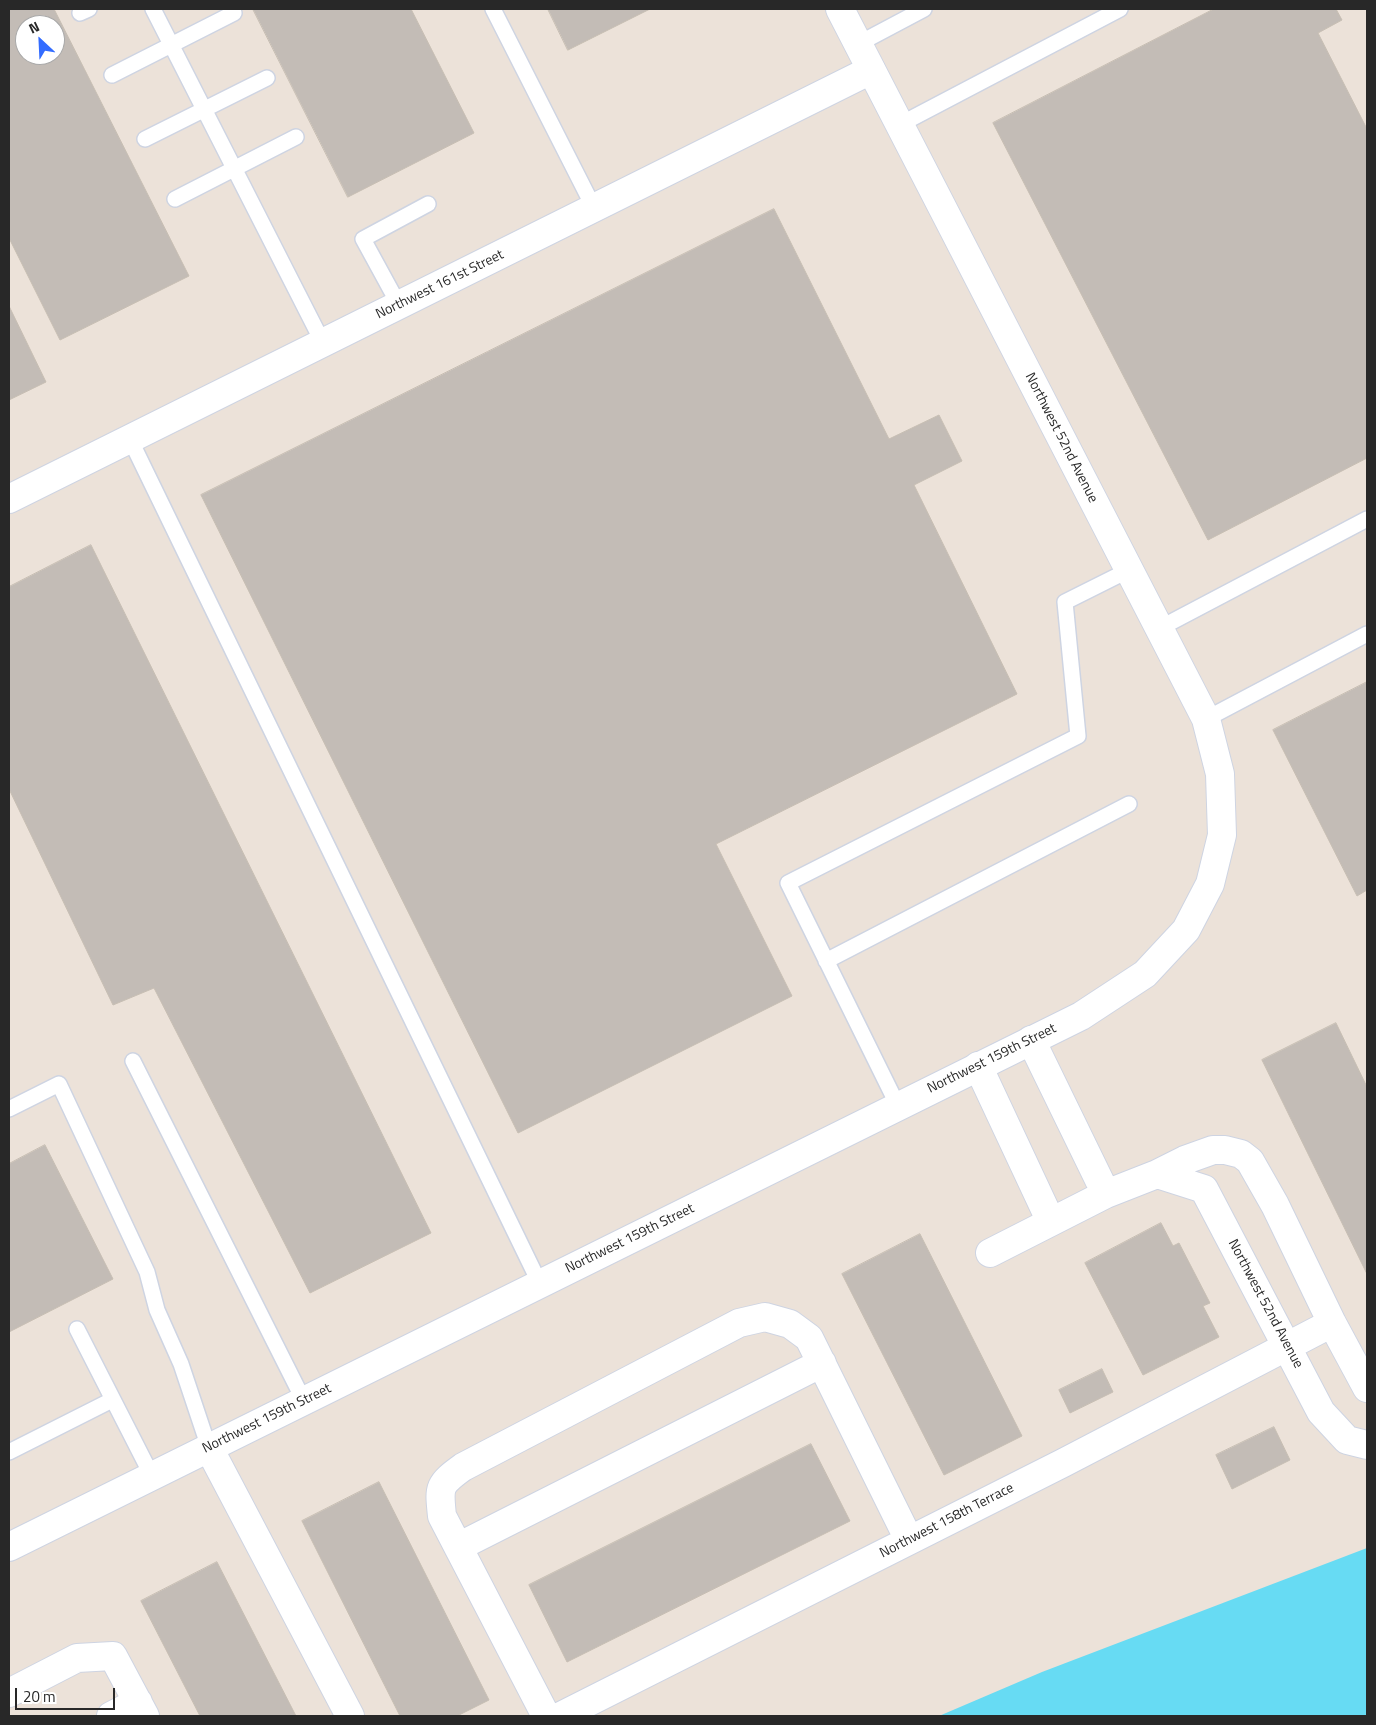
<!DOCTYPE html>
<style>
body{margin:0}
#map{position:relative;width:1376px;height:1725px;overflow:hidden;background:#ece2d9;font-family:"Titillium Web",sans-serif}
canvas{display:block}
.frame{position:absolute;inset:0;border:10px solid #282828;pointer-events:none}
.north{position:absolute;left:15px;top:15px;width:50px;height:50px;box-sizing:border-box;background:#fff;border:1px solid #a9a9a9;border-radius:50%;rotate:335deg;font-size:14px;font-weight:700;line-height:20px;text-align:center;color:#282828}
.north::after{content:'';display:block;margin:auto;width:18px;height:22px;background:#336cff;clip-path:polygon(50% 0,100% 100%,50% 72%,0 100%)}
.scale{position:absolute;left:15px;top:1688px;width:100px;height:22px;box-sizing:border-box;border:2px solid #282828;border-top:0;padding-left:6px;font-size:15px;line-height:18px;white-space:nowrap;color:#282828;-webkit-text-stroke:4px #fff;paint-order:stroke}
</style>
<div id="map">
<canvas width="1376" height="1725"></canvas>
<div class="frame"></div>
<div class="north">N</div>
<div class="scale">20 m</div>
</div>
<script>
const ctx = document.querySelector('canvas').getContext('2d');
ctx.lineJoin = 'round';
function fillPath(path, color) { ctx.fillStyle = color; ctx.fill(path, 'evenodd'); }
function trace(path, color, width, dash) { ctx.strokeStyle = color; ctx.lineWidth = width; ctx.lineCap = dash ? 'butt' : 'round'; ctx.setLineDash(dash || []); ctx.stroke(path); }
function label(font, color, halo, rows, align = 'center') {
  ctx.font = font + ' "Titillium Web",sans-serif'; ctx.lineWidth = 5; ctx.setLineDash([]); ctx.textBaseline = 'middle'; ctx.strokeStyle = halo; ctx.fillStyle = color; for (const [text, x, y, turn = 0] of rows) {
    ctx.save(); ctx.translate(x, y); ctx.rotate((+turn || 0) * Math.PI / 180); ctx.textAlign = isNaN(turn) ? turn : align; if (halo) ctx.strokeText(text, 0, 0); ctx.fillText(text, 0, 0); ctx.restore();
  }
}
const water = new Path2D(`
 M1367 1548V1716H939L1042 1672Z`);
const building = new Path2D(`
 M9 9H54L189 276 60 340 9 238ZM25 25H55V55H25Z
 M253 9H411L474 133 348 197Z
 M548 9H650L568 50Z
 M1214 9H1336L1342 20 1318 33 1367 129V458L1208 540 993 123Z
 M774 209 889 439 939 415 962 461 914 485 1017 694 716 844 792 996 518 1133 201 495Z
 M9 306 46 382 9 400Z
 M91 545 431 1233 310 1293 154 988 113 1005 9 789V587Z
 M1367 682V890L1357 896 1273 730Z
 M1336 1023 1367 1087V1274L1262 1060Z
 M45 1145 113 1279 9 1332V1164Z
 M1161 1223 1173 1246 1179 1243 1210 1303 1203 1306 1219 1337 1143 1375 1085 1263Z
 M920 1234 1022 1436 944 1475 842 1274Z
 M1102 1369 1113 1392 1070 1413 1059 1390Z
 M1274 1427 1290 1460 1232 1489 1216 1455Z
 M811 1444 850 1521 567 1662 529 1585Z
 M379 1482 489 1700 457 1716H400L302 1521Z
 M217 1562 296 1716H200L141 1601Z`);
const service = new Path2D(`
 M153 9 323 343
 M493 9 594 208
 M80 13 89 9
 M858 44 924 9
 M112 75 234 13
 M899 125 1120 9
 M145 139 267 78
 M175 199 296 137
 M399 305 363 239 428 204
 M130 439 540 1284
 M1160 628 1367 519
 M1206 719 1367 634
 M826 961 1129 804
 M133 1061 304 1401
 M898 1106 788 883 1078 736 1065 602 1129 570
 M9 1109 59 1084 147 1272 157 1310 181 1364 209 1448
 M77 1329 152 1476
 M9 1452 112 1400`);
const minor = new Path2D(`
 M9 499 871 70
 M1031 1040 1106 1194
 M978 1066 1051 1222
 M1157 1174 1204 1189 1321 1412 1347 1440 1367 1445
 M990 1253 1106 1194 1157 1174 1185 1160 1213 1150H1225L1241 1154 1250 1161 1275 1205 1332 1323 1367 1388
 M209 1448 350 1716
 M458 1547 822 1363
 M9 1693 77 1658 113 1656 145 1716
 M111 1716 138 1702
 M546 1716 442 1516C439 1487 438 1485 463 1467L739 1323 765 1317 790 1324 809 1338 909 1540
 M561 1716 1063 1463 1332 1323`);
const tertiary = new Path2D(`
 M9 1547 1081 1016 1145 974 1186 930 1210 884 1222 835 1220 774 1206 719 840 9`);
const streetNames = [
 ["Northwest 161st Street",440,285,-26],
 ["Northwest 52nd Avenue",1061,438,63],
 ["Northwest 159th Street",992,1059,-26],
 ["Northwest 159th Street",630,1239,-26],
 ["Northwest 52nd Avenue",1265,1304,62],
 ["Northwest 159th Street",267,1419,-26],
 ["Northwest 158th Terrace",947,1521,-27]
];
fillPath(water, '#67dbf3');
fillPath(building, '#c3bcb6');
trace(building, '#c7beb3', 1);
trace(service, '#ced4e2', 18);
trace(minor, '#ced4e2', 30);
trace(tertiary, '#ced4e2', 30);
trace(service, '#fff', 15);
trace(minor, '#fff', 28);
trace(tertiary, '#fff', 28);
label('14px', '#282828', '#fff', streetNames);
</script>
